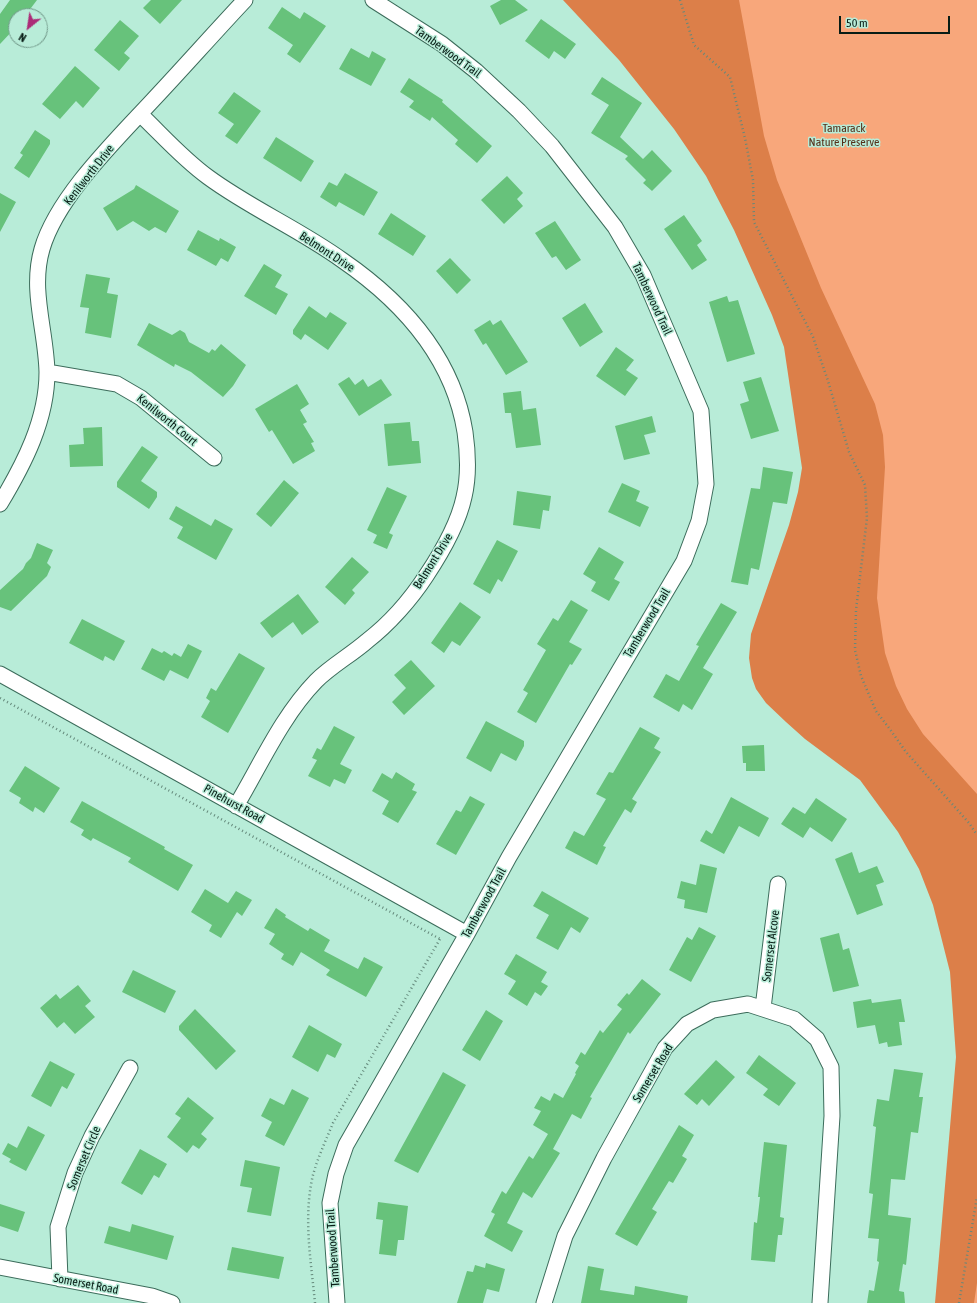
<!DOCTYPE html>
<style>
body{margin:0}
#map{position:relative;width:977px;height:1303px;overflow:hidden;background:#b8ecd8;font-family:"Asap Condensed",sans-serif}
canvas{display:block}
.north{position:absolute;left:8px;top:8px;width:40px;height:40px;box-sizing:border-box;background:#b8ecd8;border:1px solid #72998a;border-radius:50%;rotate:210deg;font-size:11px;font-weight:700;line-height:16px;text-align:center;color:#081d16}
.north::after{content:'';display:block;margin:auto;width:14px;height:18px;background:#ac2b77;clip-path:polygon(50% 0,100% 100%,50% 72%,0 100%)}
.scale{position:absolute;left:839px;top:16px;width:111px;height:18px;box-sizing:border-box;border:2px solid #081d16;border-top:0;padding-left:5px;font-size:12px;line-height:14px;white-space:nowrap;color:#081d16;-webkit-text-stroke:3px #b8ecd8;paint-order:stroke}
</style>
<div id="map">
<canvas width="977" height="1303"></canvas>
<div class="north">N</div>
<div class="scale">50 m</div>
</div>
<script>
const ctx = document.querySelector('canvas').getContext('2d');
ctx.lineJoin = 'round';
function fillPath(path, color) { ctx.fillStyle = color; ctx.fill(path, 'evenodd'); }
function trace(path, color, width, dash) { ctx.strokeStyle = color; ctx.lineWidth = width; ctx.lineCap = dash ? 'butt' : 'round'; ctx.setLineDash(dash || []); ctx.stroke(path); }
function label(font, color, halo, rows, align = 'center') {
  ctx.font = font + ' "Asap Condensed",sans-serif'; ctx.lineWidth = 3; ctx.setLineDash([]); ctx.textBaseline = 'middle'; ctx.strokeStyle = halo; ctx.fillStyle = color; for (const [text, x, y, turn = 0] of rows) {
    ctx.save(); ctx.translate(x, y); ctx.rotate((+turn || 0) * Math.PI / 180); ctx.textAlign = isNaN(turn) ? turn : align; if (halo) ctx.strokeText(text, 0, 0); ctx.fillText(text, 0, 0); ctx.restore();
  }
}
const green = new Path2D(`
 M573 0H977V1303H945L962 1005 811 463 788 330 710 164Z`);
const forest = new Path2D(`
 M563 0H739L764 136 777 180 821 288 875 404 883 435 885 467 877 598 885 653 896 686 907 709 923 734 977 794V1283L974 1303H935L956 1057 950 972 933 905 919 869 898 832 860 780 805 739 786 722 766 703 756 689 752 678 749 658 751 634 789 525 798 492 802 468 784 347 772 315 734 230 706 176 674 129 619 60Z`);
const building = new Path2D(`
 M10 0H37L25 16H16V27L0 44V14Z
 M151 0H182L160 24 143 8Z
 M501 0H515L528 10 500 25 490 6Z
 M282 7 300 19 304 12 326 26 300 63 287 54 293 45 268 28Z
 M541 19 576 44 565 59 554 51 549 59 525 41Z
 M120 20 139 36 124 53 130 58 119 71 94 50Z
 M351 48 369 58 372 51 386 59 371 86 339 69Z
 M75 66 100 88 83 108 76 101 60 119 42 104Z
 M602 77 642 103 620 137 643 159 652 150 672 171 652 191 643 183 646 180 625 159 628 156 591 133 609 105 591 94Z
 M409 78 443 100 442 102 492 146 477 163 455 144 458 140 432 117 430 121 409 107 414 101 400 92Z
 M234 92 261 111 237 144 225 136 234 124 218 113Z
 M35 130 50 140V144L29 178 14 168 23 155 20 153Z
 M276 137 314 161 301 182 263 158Z
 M345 173 378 192 364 216 339 202 336 207 320 197 329 182 337 186Z
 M507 176 523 193 517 199 523 206 504 224 481 200Z
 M136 185 179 211 166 233 155 227 149 231 133 221 117 231 103 208 134 189Z
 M0 193 16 202 0 232Z
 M391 213 426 236 413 256 378 234Z
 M684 215 702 241 697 245 707 260 692 270 664 229Z
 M555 221 581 260 566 270 556 256 552 258 535 233Z
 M198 230 219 241 220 238 236 247 228 262 221 258 216 266 187 250Z
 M450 258 471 280 457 294 436 271Z
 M264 264 282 275 275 287 288 294 276 315 244 296Z
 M86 274 110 278 107 293 118 295 111 338 85 333 89 308 80 307Z
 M727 296 729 302 738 300 755 354 727 362 709 302Z
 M585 303 603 332 580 347 562 318Z
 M309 306 326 318 330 312 347 323 328 350 305 334 301 340 293 334V330Z
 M490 320 493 325 501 320 528 362 506 375 486 343 483 345 474 330Z
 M149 323 172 335 180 330 185 333 189 342 209 353 212 349 215 351 221 344 246 365 233 386 223 397 191 372 175 364 174 367 137 345Z
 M616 347 634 360 626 370 638 378 625 396 596 376Z
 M349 377 355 385 363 379 368 387 381 379 392 395 359 416 338 384Z
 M761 377 779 431 751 439 740 404 749 401 743 382Z
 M297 384 309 404 300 410 307 422 303 424 314 442 311 443 315 451 293 464 272 430 269 432 255 409Z
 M521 391 523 410 536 408 541 445 516 448 511 413H505L503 393Z
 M652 416 656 432 644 435 650 454 624 460 615 426Z
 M410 422 412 441H419L421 463 388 466 384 424Z
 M102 427 103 466 70 467 69 445 84 444 83 428Z
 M142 446 158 457 141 481 157 492V497L149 509 117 487V482Z
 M763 467 793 472 787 504 773 502 759 570 751 568 748 585 731 582 751 488 760 489Z
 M284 480 299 493 271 527 256 514Z
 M622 483 640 491 636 501 649 507 640 527 608 512Z
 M387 487 407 496 389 533 393 535 387 549 373 543 377 535 367 530Z
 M517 491 551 496 549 511 543 510 540 529 513 525Z
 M176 506 211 526 215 519 233 529 216 560 177 538 183 527 169 519Z
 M497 540 518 551 502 582 498 579 490 594 473 584Z
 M37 543 53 550 47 563 51 567 47 576 11 611 0 607V590L23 569 26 563 31 558Z
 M599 547 624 562 614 579 620 582 609 601 591 591 596 582 583 574Z
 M352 557 369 572 352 590 355 593 345 605 325 587Z
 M298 594 319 622 302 635 293 622 272 638 260 623Z
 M571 600 588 610 569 642 582 649 572 665 570 664 536 723 517 712 528 693 523 690 546 650 537 644 553 618 558 621Z
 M460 602 481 617 460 646 452 641 444 653 431 643Z
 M721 603 737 612 703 668 713 674 692 710 683 704 679 712 653 697 666 674 679 681 699 646 696 645Z
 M82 619 125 641 114 661 105 656 103 661 69 643Z
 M188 644 202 651 188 679 170 670 164 681 141 669 152 648 162 653 164 651 172 656 174 653 181 657Z
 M239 653 265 668 228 733 201 717 210 701 206 698 211 688 216 691Z
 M411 660 435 686 404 715 392 702 406 688 394 675Z
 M486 721 524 741V746L516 761 501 753 491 772 466 758Z
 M334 726 355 737 340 764 352 770 345 784 334 779 330 787 308 776 317 760 312 758 317 748 321 750Z
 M640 727 660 738 654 748 661 752 632 799 637 802 631 813 625 809 603 846 606 847 597 865 565 848 574 831 584 836 606 799 596 794 609 772 613 773Z
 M764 745 765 771H746V763H743L742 746Z
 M25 766 60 788 44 813 35 807 33 812 19 803 21 798 9 791Z
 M396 772 415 784 412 790 417 792 398 823 382 814 389 801 372 791 382 773 392 779Z
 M470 796 485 804 456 855 436 844 456 810 461 812Z
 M731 797 769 818 759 837 739 826 724 854 700 841 706 830 712 834Z
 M816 798 847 819 832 842 810 827 803 838 781 824 793 807 805 814Z
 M82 801 165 847 164 849 193 865 178 891 128 862 131 858 93 838 91 841 81 835 84 830 70 822Z
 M852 852 859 873 877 866 884 882 876 885 883 905 857 915 835 859Z
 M700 864 717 868 707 913 684 908 685 900 677 898 681 881 696 885Z
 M205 889 228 903 236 891 252 900 242 916 237 912 221 938 209 931 212 925 191 912Z
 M542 891 589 918 580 933 571 927 558 950 536 938 549 915 533 906Z
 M276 908 286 915 285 917 308 931 310 928 330 940 324 951 358 969 364 957 383 967 366 997 326 975 330 970 301 952 293 966 281 959 284 954 269 944 275 934 264 928Z
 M699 927 716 936 691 982 669 970 687 937 692 940Z
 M839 933 843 950 849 948 859 986 833 992 820 938Z
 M516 954 547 972 541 982 548 986 541 996 535 992 527 1006 508 994 516 981 504 974Z
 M133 970 176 991 165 1013 122 992Z
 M642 979 661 994 630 1034 628 1032 590 1097 592 1098 581 1119 572 1114 553 1149 560 1153 532 1198 523 1192 507 1223 523 1231 512 1252 484 1236 495 1214 491 1212 502 1191 506 1194 529 1156 533 1159 548 1134 533 1125 541 1111 534 1108 541 1096 550 1101 554 1093 563 1098 576 1074 575 1073 579 1066 575 1063 581 1052 585 1055 600 1030 603 1033 622 1009 617 1005 627 993 629 995Z
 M78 985 91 1001 85 1006 95 1017 75 1034 64 1022 57 1028 40 1008 56 994 60 999Z
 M871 999 872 1003 901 999 905 1022H899L902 1045 888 1047 887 1042 879 1044 875 1025 857 1028 853 1002Z
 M195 1009 236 1051 216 1070 179 1030V1026Z
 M486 1010 503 1021 480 1061 462 1050Z
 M309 1025 342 1044 335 1058 327 1054 318 1072 292 1057Z
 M759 1055 796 1083 779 1106 763 1095 768 1089 746 1073Z
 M716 1060 735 1077 709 1106 702 1099 697 1105 684 1094Z
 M50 1061 75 1074 67 1089 62 1086 51 1107 31 1096Z
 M894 1069 923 1073 919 1097H923L918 1133 911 1132 905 1180 891 1179 888 1215 911 1218 906 1265 903 1264 899 1291 904 1292 905 1303H867L869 1290 874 1291 879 1262 877 1261 879 1239 868 1238 873 1194 869 1193 876 1127 873 1126 877 1099 889 1101Z
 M443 1072 466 1085 418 1173 394 1161Z
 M292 1089 309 1098 284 1146 265 1136 272 1122 261 1116 270 1098 284 1105Z
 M188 1097 214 1118 201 1134 207 1139 199 1149 193 1145 187 1153 167 1137 181 1118 175 1114Z
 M679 1125 694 1135 682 1156 687 1159 673 1183 669 1181 652 1209 657 1212 637 1246 615 1234Z
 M28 1126 45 1135 26 1171 9 1162 11 1159 2 1154 8 1143 17 1148Z
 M764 1142 787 1145 780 1217 784 1218 782 1235H778L775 1262 751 1260 754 1222 757 1223 760 1197H758Z
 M140 1149 167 1164 159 1178 154 1175 142 1195 121 1183Z
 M245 1160 280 1167 271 1216 247 1212 252 1188 240 1186Z
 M378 1202 408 1206 404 1240H398L396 1256 379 1254 383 1220 376 1219Z
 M0 1204 25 1212 18 1232 0 1226Z
 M132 1224 174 1236 167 1260 104 1243 109 1226 130 1232Z
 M232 1247 284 1257 279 1279 227 1270Z
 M486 1263 505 1269 499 1292 487 1289 483 1303H457L467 1271 473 1272 475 1265 485 1268Z
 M588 1266 604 1269 600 1290 634 1295 635 1286 688 1296 687 1303H581Z`);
const path = new Path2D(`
 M680 0 694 45 730 77 745 138 753 180 754 222 813 337 828 381 849 452 865 485 867 518 856 610 855 650 861 676 876 711 889 728 906 752 969 823 977 835
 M0 698 440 939
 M315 1303C311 1261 303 1217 313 1175 318 1157 326 1140 333 1123L440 939
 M959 1303 977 1197`);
const street = new Path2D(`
 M140 114C162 135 183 159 208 177 250 208 299 229 342 260 403 302 453 357 465 432 468 453 469 476 464 497 458 525 442 552 426 576 411 599 389 624 367 641 351 655 331 666 316 681 282 716 261 764 236 806
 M47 372 117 384 141 398 214 458
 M0 504C24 464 47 420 47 372 46 330 30 290 42 249 57 197 116 140 153 100 184 67 214 33 245 0
 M0 674 467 934
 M763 1008 778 884
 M0 1267 152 1296 172 1303
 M60 1279 58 1227 75 1173 92 1136 130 1068
 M337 1303 330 1203 336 1174 346 1145 467 934 509 857 684 561 699 521 706 484 701 411 643 275 615 227 552 146 519 111 476 71 442 44 373 0
 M544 1303 565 1236 604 1158 665 1048 687 1024 713 1010 748 1004 794 1019 817 1039 831 1067 832 1116 820 1303`);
const streetNames = [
 ["Tamberwood Trail",448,52,36],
 ["Kenilworth Drive",89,175,-52],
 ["Belmont Drive",327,252,33],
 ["Tamberwood Trail",652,299,65],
 ["Kenilworth Court",167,420,39],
 ["Belmont Drive",433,561,-58],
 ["Tamberwood Trail",647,623,-59],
 ["Pinehurst Road",234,804,29],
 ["Tamberwood Trail",484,903,-61],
 ["Somerset Alcove",771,946,-83],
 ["Somerset Road",653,1073,-59],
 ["Somerset Circle",84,1158,-67],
 ["Tamberwood Trail",333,1248,-94],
 ["Somerset Road",86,1284,11]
];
const parkNames = [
 ["Tamarack",844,128],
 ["Nature Preserve",844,142]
];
fillPath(green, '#f8a77b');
fillPath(forest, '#dc7f49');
fillPath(building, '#67c27b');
trace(street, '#3c6c5b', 17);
trace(path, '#64897b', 2.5, [1, 3]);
trace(street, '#fff', 15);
label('12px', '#081d16', '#b8ecd8', streetNames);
label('12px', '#552f19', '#b8ecd8', parkNames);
</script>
